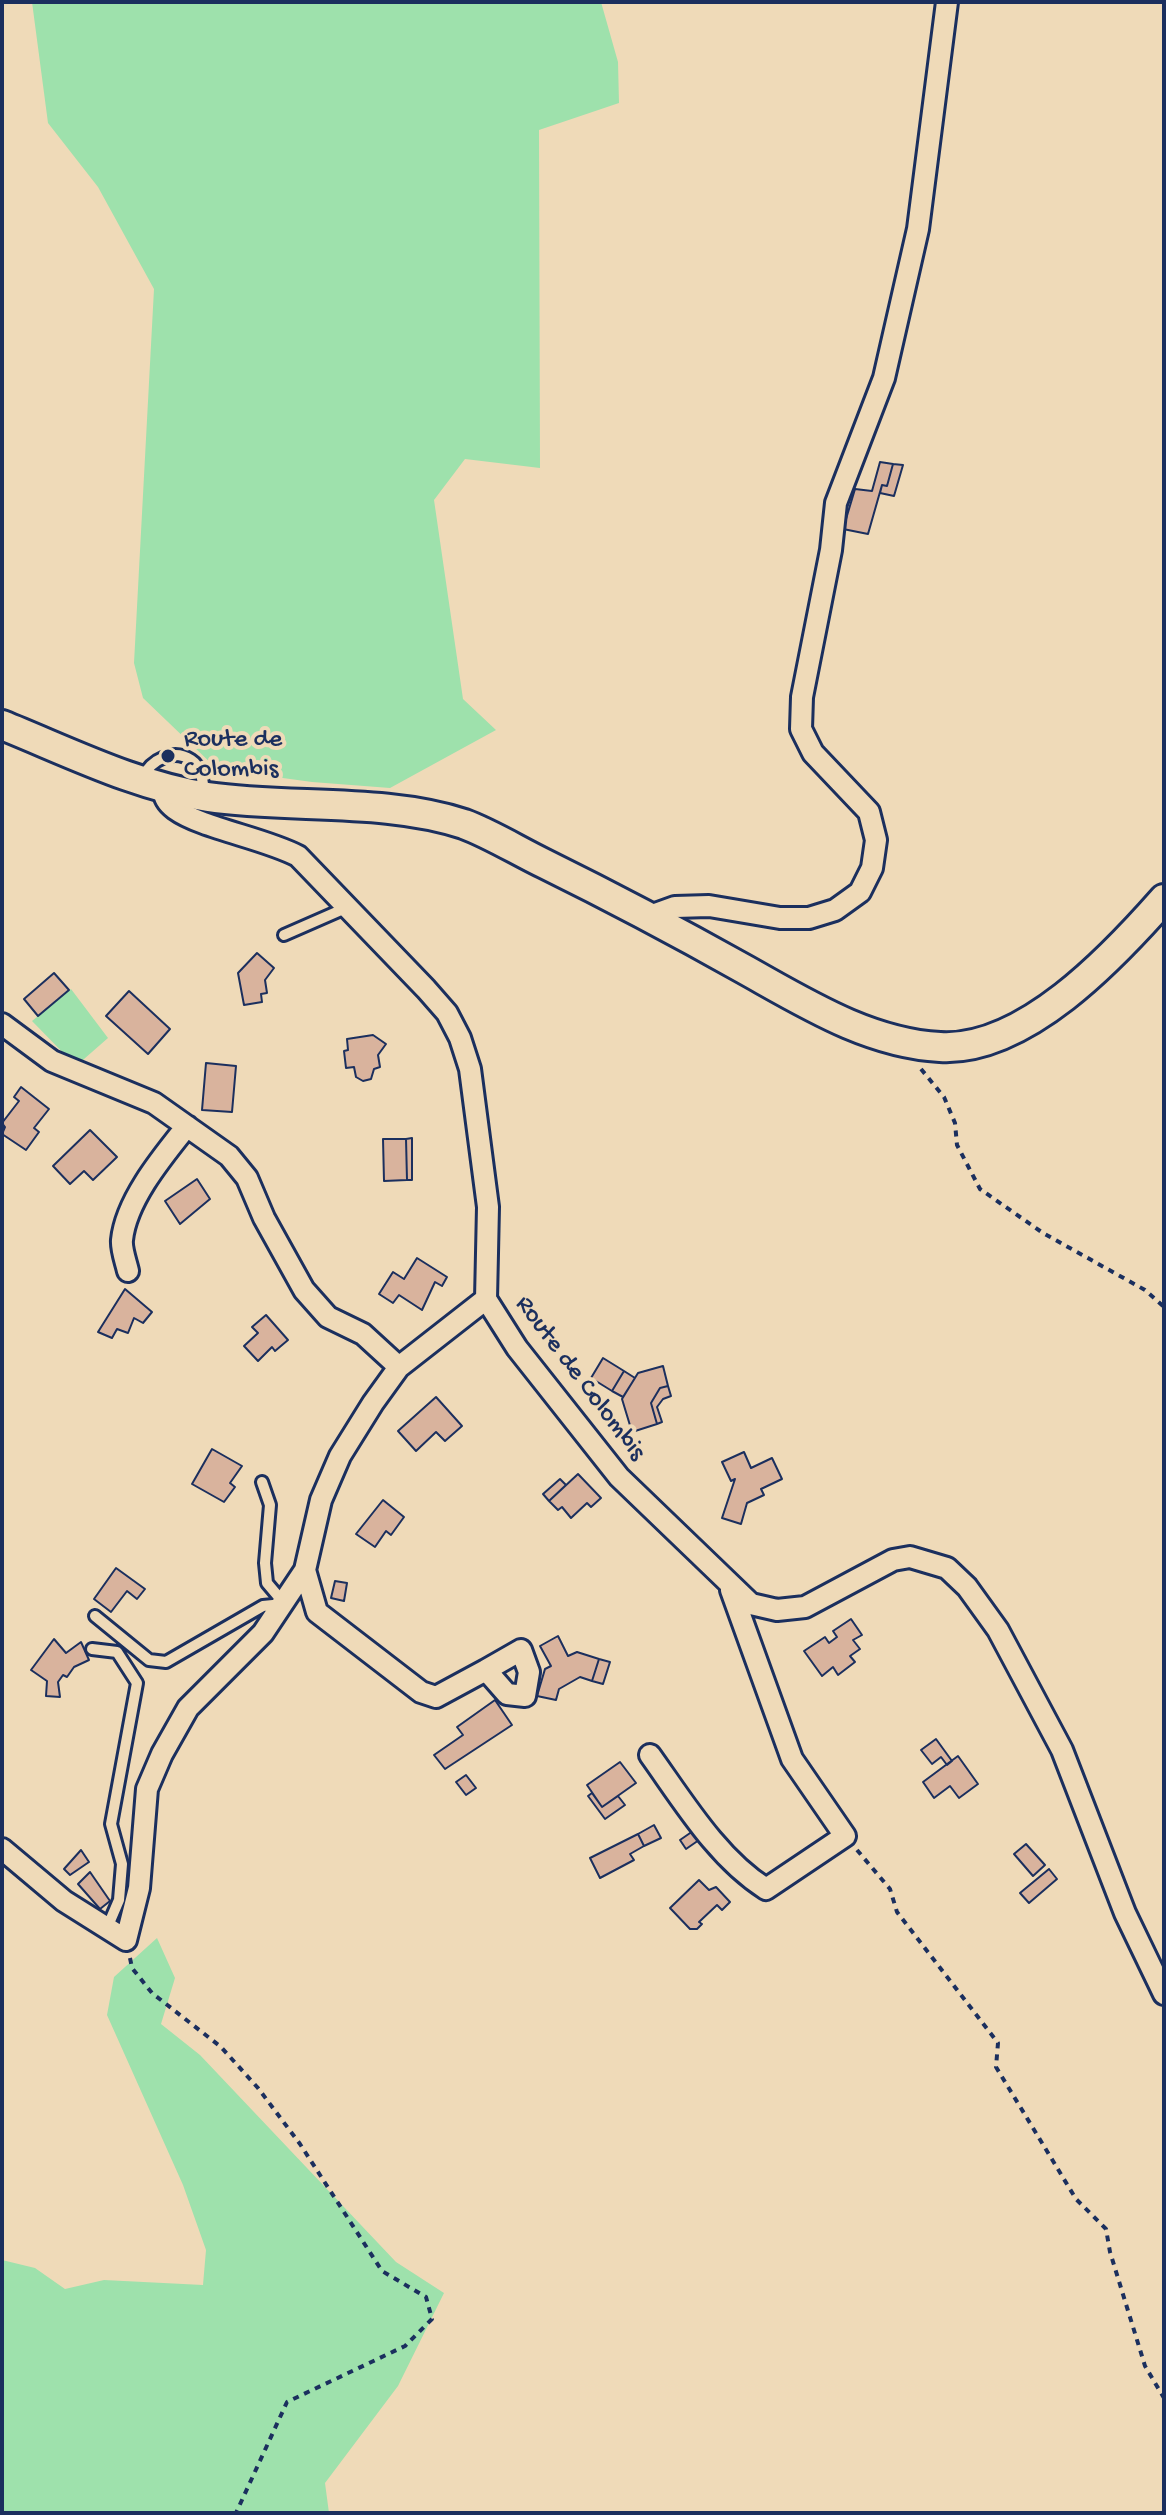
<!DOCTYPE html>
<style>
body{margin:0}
#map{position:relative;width:1166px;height:2515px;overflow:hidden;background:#efdab8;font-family:"Gochi Hand",sans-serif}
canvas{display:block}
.frame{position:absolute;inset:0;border:4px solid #1b2f5e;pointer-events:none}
</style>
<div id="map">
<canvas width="1166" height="2515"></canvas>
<div class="frame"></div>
</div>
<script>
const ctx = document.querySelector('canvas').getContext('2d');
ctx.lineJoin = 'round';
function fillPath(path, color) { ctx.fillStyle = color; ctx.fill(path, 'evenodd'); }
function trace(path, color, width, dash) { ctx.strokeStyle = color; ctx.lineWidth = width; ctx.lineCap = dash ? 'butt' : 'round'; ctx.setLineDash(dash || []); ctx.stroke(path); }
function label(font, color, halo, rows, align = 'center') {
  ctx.font = font + ' "Gochi Hand",sans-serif'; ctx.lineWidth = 8; ctx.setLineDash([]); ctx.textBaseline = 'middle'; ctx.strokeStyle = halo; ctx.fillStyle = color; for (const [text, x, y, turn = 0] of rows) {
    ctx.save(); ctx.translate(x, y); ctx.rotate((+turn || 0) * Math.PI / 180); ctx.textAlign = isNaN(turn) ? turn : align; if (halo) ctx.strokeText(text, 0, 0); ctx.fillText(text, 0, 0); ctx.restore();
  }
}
const green = new Path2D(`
 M32 2H601L618 62 619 103 539 130 540 468 465 459 434 500 463 699 496 730 390 788 312 782 217 769 143 698 134 663 154 289 98 187 48 123Z
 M71 989 108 1038 76 1066 32 1021Z
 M157 1938 175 1978 161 2024 200 2055 396 2262 444 2293 398 2386 325 2483 329 2513H2V2260L35 2268 65 2289 104 2280 203 2285 206 2250 183 2185 107 2015 114 1977Z`);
const building = new Path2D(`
 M880 462 893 464 887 486 882 485 868 534 843 529 855 489 872 491Z
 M893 464 903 465 894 496 880 493 882 485 887 486Z
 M257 953 274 968 265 980 267 993 261 994 262 1002 244 1005 238 973Z
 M54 973 69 990 38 1016 24 999Z
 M129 991 170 1029 148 1054 106 1016Z
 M373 1035 386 1044 378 1055 380 1067 374 1069 371 1079 363 1081 356 1077 354 1067 346 1068 344 1051 348 1050 347 1039Z
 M206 1063 236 1066 232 1112 202 1110Z
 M21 1087 49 1109 34 1128 39 1132 26 1150 2 1134 5 1127 2 1123 19 1101 14 1097Z
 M90 1130 117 1157 93 1180 84 1171 70 1184 53 1166Z
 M412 1138V1180H407L406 1139Z
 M383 1139H406L407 1180 384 1181Z
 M197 1179 210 1199 180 1224 165 1201Z
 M417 1258 447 1277 442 1286 435 1282 422 1310 399 1295 393 1303 379 1294 393 1272 404 1279Z
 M125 1289 152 1312 143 1323 134 1318 128 1333 117 1329 112 1338 98 1332Z
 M266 1315 288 1340 275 1351 272 1347 258 1361 244 1346 258 1333 252 1327Z
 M603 1358 624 1371 612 1391 591 1378Z
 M663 1366 668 1386 660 1388 651 1403 657 1424 632 1432 622 1399 638 1373Z
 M624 1371 635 1378 623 1397 612 1391Z
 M668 1386 671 1396 663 1399 657 1407 662 1422 657 1424 651 1403 660 1388Z
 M436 1397 462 1426 445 1441 436 1432 416 1451 398 1431Z
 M212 1449 242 1466 230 1483 235 1487 224 1502 192 1484Z
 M744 1452 751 1468 772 1458 782 1479 761 1489 764 1495 747 1503 741 1524 722 1518 735 1479 731 1481 722 1462Z
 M578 1474 601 1498 591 1507 587 1503 571 1518 562 1507 558 1510 549 1501Z
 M560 1479 566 1485 549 1501 543 1494Z
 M383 1500 404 1517 391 1535 386 1531 375 1547 356 1534Z
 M116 1568 145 1589 137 1599 127 1591 111 1612 94 1599Z
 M335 1581 347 1583 344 1601 331 1598Z
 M851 1619 862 1635 853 1640 860 1649 850 1656 855 1662 838 1675 833 1667 822 1676 804 1651 825 1637 829 1643 837 1637 833 1631Z
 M558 1636 568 1656 577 1652 599 1659 592 1681 580 1677 559 1689 556 1700 537 1696 545 1669 551 1666 540 1646Z
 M54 1639 66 1653 81 1642 89 1660 74 1667 67 1677 63 1675 58 1682 60 1697 46 1696 47 1681 31 1670Z
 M599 1659 610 1662 603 1684 592 1681Z
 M495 1700 512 1725 445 1769 434 1755 463 1735 457 1727Z
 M936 1739 952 1761 947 1765 941 1757 932 1764 921 1750Z
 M958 1756 978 1784 959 1798 950 1786 934 1798 923 1782Z
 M620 1762 636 1783 602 1807 587 1785Z
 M466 1775 476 1788 466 1795 456 1782Z
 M592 1793 602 1807 618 1796 625 1805 605 1819 588 1796Z
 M654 1825 661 1838 644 1846 638 1834Z
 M693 1831 699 1840 686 1849 680 1840Z
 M638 1834 644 1846 630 1854 634 1860 600 1878 590 1858Z
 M1026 1844 1045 1865 1033 1876 1014 1854Z
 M81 1850 89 1862 70 1875 64 1869Z
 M1049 1869 1057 1879 1029 1903 1020 1893Z
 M90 1872 110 1901 100 1909 78 1884Z
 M699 1880 709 1890 716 1887 730 1902 722 1910 717 1905 699 1922 702 1924 697 1929H690L670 1908Z`);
const path = new Path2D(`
 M921 1069 944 1097 955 1123 957 1145 980 1189 1043 1233 1145 1290 1164 1307
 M857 1850 890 1889 897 1912 998 2043 996 2067 1076 2199 1106 2229 1110 2252 1145 2366 1164 2398
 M130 1958 132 1968 152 1993 221 2047 258 2088 300 2144 382 2271 426 2297 432 2319 405 2346 287 2402 236 2513`);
const lane = new Path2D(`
 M143 777C151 760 173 748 191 760 202 767 203 782 204 794
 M284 935 348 907
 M262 1482 270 1505 265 1563 267 1583 283 1602
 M95 1616 149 1660 166 1662 263 1606 283 1604
 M92 1649 117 1652 137 1683 111 1824 122 1864 119 1900 107 1928`);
const street = new Path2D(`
 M163 788C164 798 167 803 175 809 201 828 264 838 298 856L426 989 447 1013 460 1038 470 1069 488 1207 486 1299 517 1348 619 1477 751 1604 777 1610 805 1607 893 1560 910 1557 947 1568 967 1587 998 1630 1062 1750 1125 1913 1164 1994
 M650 916 675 907 709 906 780 918H809L835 910 860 892 872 868 876 840 869 812 813 753 801 729 802 697 831 550 836 503 884 378 918 229 947 2
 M2 1024 52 1061 154 1103 229 1156 247 1178 264 1218 304 1290 328 1317 363 1334 399 1367
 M128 1271C126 1262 121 1249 122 1240 126 1200 163 1156 187 1126
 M305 1570 317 1612 421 1692 436 1697 486 1670 507 1694 525 1696 529 1672 521 1650 486 1670
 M650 1755C683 1801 717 1858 766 1889L845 1836 792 1759 731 1590
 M2 1849 64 1901 126 1940 139 1888 147 1789 162 1754 188 1708 263 1633 305 1570 321 1500 340 1456 373 1403 399 1367 486 1299`);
const secondary = new Path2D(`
 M2 725C69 752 136 786 208 797 290 809 385 798 464 824 491 834 518 851 545 864 612 897 678 932 744 969 805 1003 868 1043 940 1047 1024 1052 1113 957 1164 899`);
const markers = [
 [168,756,8,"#1b2f5e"]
];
const poiNames = [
 ["Route de",184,741],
 ["Colombis",184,771]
];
const streetNames = [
 ["Route de Colombis",579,1379,53]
];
fillPath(green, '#9ee1ac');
fillPath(building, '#d9b39d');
trace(building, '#1b2f5e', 2);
trace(lane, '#1b2f5e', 16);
trace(street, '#1b2f5e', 26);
trace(secondary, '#1b2f5e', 34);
trace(path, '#1b2f5e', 4, [6, 6]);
trace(lane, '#efdab8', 10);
trace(street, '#efdab8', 20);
trace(secondary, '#efdab8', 28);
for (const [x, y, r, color] of markers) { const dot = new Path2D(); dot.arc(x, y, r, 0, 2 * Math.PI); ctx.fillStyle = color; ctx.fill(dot); trace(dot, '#efdab8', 3); }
label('26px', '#1b2f5e', '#efdab8', poiNames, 'left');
label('26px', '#1b2f5e', '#efdab8', streetNames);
</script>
